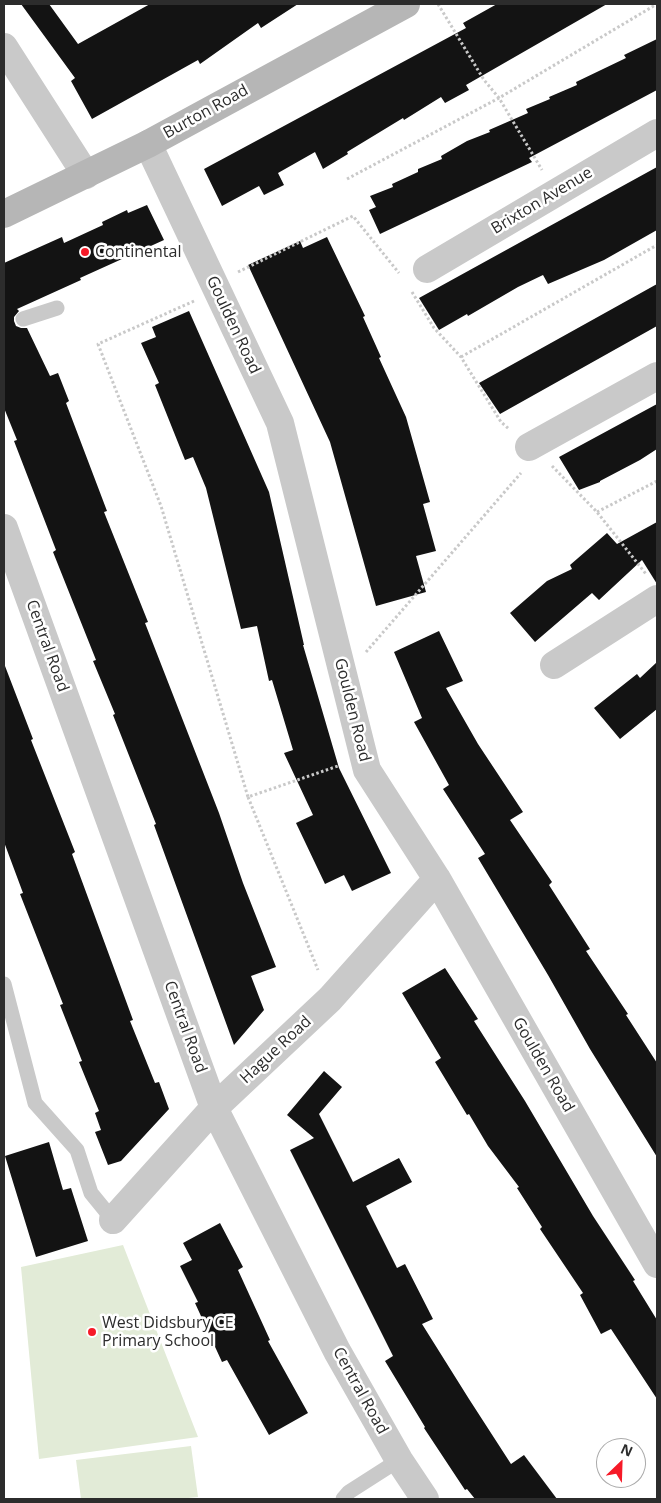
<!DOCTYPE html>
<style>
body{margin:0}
#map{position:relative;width:661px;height:1503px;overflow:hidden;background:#fff;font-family:"Open Sans",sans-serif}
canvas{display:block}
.frame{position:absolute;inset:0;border:5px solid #2c2c2c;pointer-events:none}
.north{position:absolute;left:596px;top:1438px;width:50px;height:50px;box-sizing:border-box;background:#fff;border:1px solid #ababab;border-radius:50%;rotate:24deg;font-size:14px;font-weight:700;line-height:20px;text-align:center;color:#2c2c2c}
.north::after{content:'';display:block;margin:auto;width:18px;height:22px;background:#f61a28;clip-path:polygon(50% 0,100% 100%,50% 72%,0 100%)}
</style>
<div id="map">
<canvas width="661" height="1503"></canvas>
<div class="frame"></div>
<div class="north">N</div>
</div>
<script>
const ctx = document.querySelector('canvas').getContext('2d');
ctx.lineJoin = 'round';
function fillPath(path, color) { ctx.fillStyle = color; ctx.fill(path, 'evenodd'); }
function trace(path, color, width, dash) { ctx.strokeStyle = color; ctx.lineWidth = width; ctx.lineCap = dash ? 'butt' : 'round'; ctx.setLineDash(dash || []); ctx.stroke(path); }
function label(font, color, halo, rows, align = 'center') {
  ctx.font = font + ' "Open Sans",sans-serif'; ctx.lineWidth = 5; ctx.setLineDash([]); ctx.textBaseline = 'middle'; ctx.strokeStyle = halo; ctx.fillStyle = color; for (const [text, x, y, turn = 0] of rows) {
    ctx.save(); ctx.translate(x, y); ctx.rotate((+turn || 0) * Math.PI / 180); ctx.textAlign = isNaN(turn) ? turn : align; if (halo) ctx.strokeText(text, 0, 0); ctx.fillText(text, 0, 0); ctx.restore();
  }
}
const green = new Path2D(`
 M123 1245 198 1437 39 1459 21 1267Z
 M191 1446 198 1497 178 1499H81L76 1460Z`);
const building = new Path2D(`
 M21 4H49L78 44 150 4H298L261 28 258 23 200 64 198 60 92 119 71 81 75 78Z
 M497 4H607L466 85 469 90 445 103 441 97 404 120 403 118 347 152 348 154 323 169 315 152 278 173 284 185 264 195 259 186 222 206 204 169 466 28 463 23Z
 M657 39V90L529 158 532 162 380 234 369 210 376 207 370 196 393 187 392 184 418 172V169L442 159 441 156 467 141 490 132 489 130 528 113 526 109 550 99 549 97 577 85 576 82 626 58 624 55Z
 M657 167V230L604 260 548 284 543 275 518 287 468 316 467 314 439 330 419 298Z
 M147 205 164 240 80 278 81 280 17 309 19 311 14 317V321L16 326 21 328H27L50 376 58 373 69 401 66 403 107 511 104 512 148 622 145 623 219 813 243 883 276 967 251 976 264 1010 234 1045 154 825 156 824 113 715 115 714 93 661 96 660 53 552 56 550 14 441 17 440 4 408V263L62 237 64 243 103 225 102 222 127 210 128 213Z
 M327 237 365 316 363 317 381 357 379 358 406 417 430 502 423 504 436 551 416 556 426 592 376 606 330 442 248 265 300 241 303 248Z
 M657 284V326L500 414 479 383Z
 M189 311 269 492 304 645H303L339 768 391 873 352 891 344 875 325 884 296 823 313 815 284 753 293 750 272 680 269 681 257 626 241 629 206 488 193 457 185 460 155 385 159 383 141 343 156 337 152 327Z
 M657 404V449L640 460 600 481V482L579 490 559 457Z
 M657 522V584L642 560 599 600 592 593 535 642 510 613 547 581 572 569 570 565 607 533 617 544Z
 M439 631 463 681 446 688 478 744 523 812 510 820 552 882 549 885 590 949 586 951 628 1014 626 1015 657 1063V1157L590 1049 548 975 478 858 485 854 443 789 449 785 414 722 422 718 394 652Z
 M657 662V709L620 739 594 708 637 674 640 678Z
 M5 666 33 739 31 740 75 852 72 854 133 1020 130 1021 155 1083 159 1082 169 1109 121 1161 108 1165 95 1132 101 1130 95 1113 99 1111 79 1062 82 1061 60 1005 63 1004 20 894 23 893 4 842V667Z
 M445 968 478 1019 474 1021 525 1101 593 1216 635 1280 633 1281 657 1320V1399L611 1329 601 1334 580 1295 583 1293 540 1229 542 1227 517 1188 519 1187 488 1146 469 1114 467 1115 435 1062 441 1058 402 993Z
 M324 1071 342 1087 319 1114 353 1182 399 1158 412 1182 366 1206 397 1268 405 1264 433 1319 422 1324 469 1399 511 1464 524 1455 557 1499H475L467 1489 465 1490 424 1428 425 1427 385 1361 393 1356 290 1150 314 1138 287 1115Z
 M49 1142 63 1190 71 1188 88 1241 36 1257 5 1156Z
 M220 1223 243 1267 238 1270 270 1340 268 1341 308 1413 269 1435 227 1360 222 1362 195 1303 198 1302 180 1266 192 1260 183 1243Z`);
const path = new Path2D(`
 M438 4 484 80 499 98 542 170
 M347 179 499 98 657 4
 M238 272 353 216 399 273
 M412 292 434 328 461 357 501 422 509 429
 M194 301 98 344 161 506 248 797 338 766
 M461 357 657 245
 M552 466 597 512 646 574
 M597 512 657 481
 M366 652 521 473
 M248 797 318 970`);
const lane = new Path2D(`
 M23 319 57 308
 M4 984 35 1103 77 1150 91 1193 113 1220
 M343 1499 349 1492 399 1460`);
const street = new Path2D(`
 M4 47 86 175
 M148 144 280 423 367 770 437 879 657 1264
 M427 269 657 133
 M529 447 657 376
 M4 528 214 1108 337 1351 399 1460 425 1499
 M554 665 657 599
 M113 1220 214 1108 330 999 437 879`);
const secondary = new Path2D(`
 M4 214 148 144 406 4`);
const markers = [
 [85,252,5,"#f61a28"],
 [92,1332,5,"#f61a28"]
];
const streetNames = [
 ["Burton Road",206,112,-29],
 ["Brixton Avenue",542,201,-31],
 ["Goulden Road",233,325,65],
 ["Central Road",47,646,70],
 ["Goulden Road",352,710,76],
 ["Central Road",185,1027,70],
 ["Hague Road",276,1050,-43],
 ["Goulden Road",543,1065,60],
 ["Central Road",360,1391,61]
];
const poiNames = [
 ["Continental",95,252],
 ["West Didsbury CE",102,1323],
 ["Primary School",102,1341]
];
fillPath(green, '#e2ebd7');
fillPath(building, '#131313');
trace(path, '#c9c9c9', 3, [2.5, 2.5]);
trace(lane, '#c9c9c9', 15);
trace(street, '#c9c9c9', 28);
trace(secondary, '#b6b6b6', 28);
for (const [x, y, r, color] of markers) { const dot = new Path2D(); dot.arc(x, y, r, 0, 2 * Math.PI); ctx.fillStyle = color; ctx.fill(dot); trace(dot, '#fff', 2); }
label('16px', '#2c2c2c', '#fff', streetNames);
label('16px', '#2c2c2c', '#fff', poiNames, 'left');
</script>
